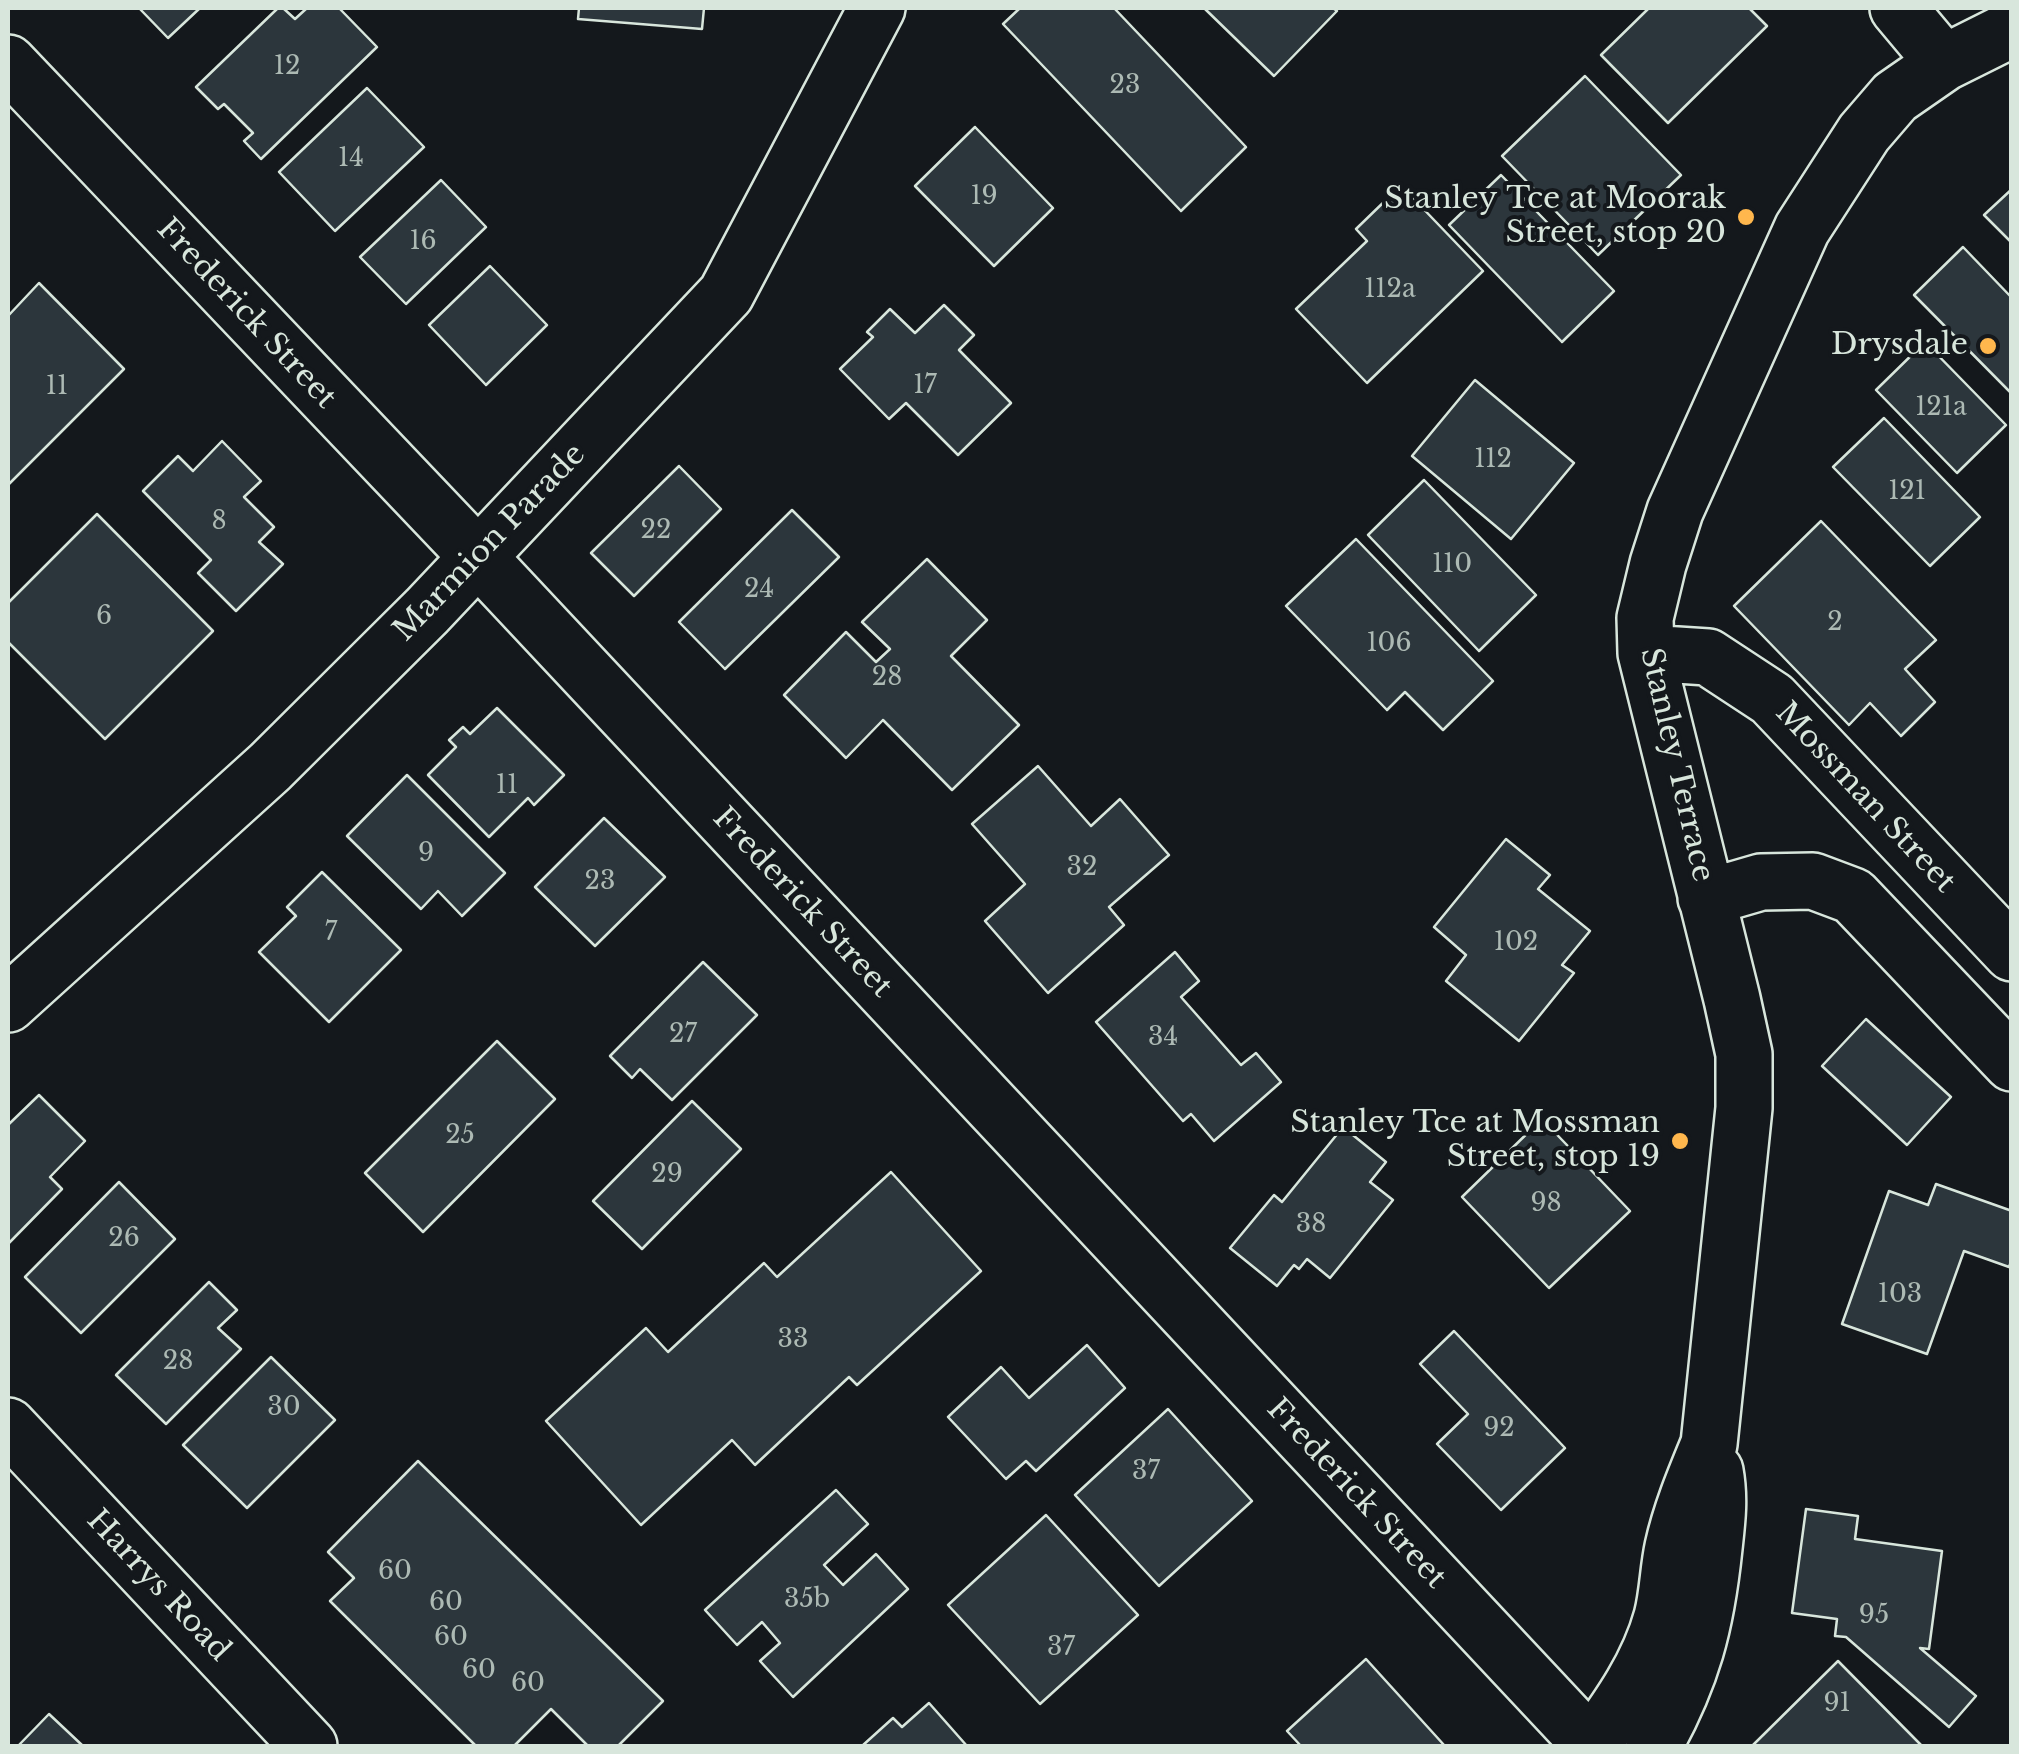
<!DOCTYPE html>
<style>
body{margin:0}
#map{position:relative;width:2019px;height:1754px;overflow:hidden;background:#14181c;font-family:"Libre Baskerville",serif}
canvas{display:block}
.frame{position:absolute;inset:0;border:10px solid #d8e6dc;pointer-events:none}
</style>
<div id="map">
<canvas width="2019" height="1754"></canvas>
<div class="frame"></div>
</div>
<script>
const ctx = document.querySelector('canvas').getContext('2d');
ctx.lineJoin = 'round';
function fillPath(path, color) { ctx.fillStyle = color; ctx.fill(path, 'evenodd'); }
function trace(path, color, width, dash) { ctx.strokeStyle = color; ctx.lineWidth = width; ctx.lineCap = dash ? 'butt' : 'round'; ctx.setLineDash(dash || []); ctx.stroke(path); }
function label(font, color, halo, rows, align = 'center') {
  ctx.font = font + ' "Libre Baskerville",serif'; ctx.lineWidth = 8; ctx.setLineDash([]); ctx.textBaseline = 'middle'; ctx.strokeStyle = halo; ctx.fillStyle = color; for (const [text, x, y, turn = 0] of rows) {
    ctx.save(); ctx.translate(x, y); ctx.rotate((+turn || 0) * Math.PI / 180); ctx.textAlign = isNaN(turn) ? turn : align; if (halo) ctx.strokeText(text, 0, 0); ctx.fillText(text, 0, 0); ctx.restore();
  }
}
const building = new Path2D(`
 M139 8H200L168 38Z
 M278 8H283L295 19 307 8H339L377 47 261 159 244 141 253 133 224 104 218 109 196 87Z
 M579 8H704L702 29 578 19Z
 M1020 8H1114L1246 147 1181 211 1003 24Z
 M1204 8H1333L1337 11 1274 76Z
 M1649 8H1749L1767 26 1668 123 1601 55Z
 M1585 76 1681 175 1598 255 1502 156Z
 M367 88 424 147 335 231 279 172Z
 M975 127 1053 208 994 266 915 186Z
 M1501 175 1614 291 1562 342 1449 225Z
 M441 180 486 227 406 304 360 257Z
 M2012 189V243L1984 215Z
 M1389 197 1400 208 1412 197 1483 271 1367 383 1296 309 1367 241 1356 229Z
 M1963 247 2012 298V394L1914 295Z
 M490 266 547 325 486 385 429 325Z
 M39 283 124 369 8 485V316Z
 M944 305 974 335 959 350 1011 403 958 455 906 403 889 419 840 369 873 337 867 332 890 309 915 333Z
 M1925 342 2006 425 1957 473 1876 390Z
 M1475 380 1574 463 1511 539 1412 456Z
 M1884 418 1980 517 1930 566 1833 467Z
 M222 441 261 481 244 497 274 527 259 542 283 564 236 611 198 573 211 560 143 491 178 456 193 471Z
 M679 466 721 509 634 596 591 553Z
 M1424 480 1536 595 1479 651 1368 535Z
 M792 510 839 557 725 669 679 622Z
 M97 514 213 631 105 739 8 642V603Z
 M1821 521 1936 640 1905 669 1935 702 1901 736 1870 703 1849 725 1734 606Z
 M1356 539 1493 681 1443 730 1405 692 1387 710 1286 606Z
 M927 559 987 620 951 656 1019 725 952 790 883 720 846 758 784 695 846 632 876 662 890 649 862 622Z
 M497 708 564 775 534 805 528 798 489 837 428 775 456 747 449 740 463 727 470 734Z
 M1038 766 1091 826 1120 799 1169 855 1109 907 1124 925 1048 993 985 921 1025 884 972 824Z
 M407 775 505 873 462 916 438 891 421 909 347 836Z
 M604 818 665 877 595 946 535 887Z
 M1506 839 1550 875 1538 889 1590 931 1562 965 1574 973 1519 1041 1446 981 1466 955 1434 927Z
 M322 872 401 950 329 1022 259 952 296 916 287 907Z
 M1175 952 1199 981 1181 997 1241 1065 1256 1053 1281 1082 1214 1141 1191 1114 1183 1121 1096 1022Z
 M703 962 757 1015 672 1100 640 1069 632 1078 610 1056Z
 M1866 1019 1951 1097 1907 1145 1822 1066Z
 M497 1041 555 1099 423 1232 365 1173Z
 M39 1095 85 1141 50 1177 62 1189 8 1244V1125Z
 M692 1101 741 1149 642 1249 593 1201Z
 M1542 1119 1630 1211 1549 1288 1462 1197Z
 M1343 1127 1386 1162 1370 1182 1393 1200 1330 1278 1307 1259 1299 1269 1294 1265 1277 1286 1230 1248 1274 1195 1282 1202Z
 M891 1172 981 1271 857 1385 849 1377 755 1465 732 1440 641 1525 546 1421 646 1328 668 1352 764 1263 777 1277Z
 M119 1182 175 1239 81 1333 25 1277Z
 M1936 1184 2012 1211V1259L2009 1267 1964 1251 1927 1354 1842 1324 1889 1191 1928 1205Z
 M209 1282 237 1310 218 1328 241 1349 166 1424 116 1375Z
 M1454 1331 1565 1448 1501 1510 1437 1444 1468 1414 1420 1364Z
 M1087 1345 1125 1388 1036 1471 1026 1461 1006 1479 948 1417 1001 1367 1029 1398Z
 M271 1357 335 1420 247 1508 183 1445Z
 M1168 1409 1252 1501 1159 1586 1075 1495Z
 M418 1461 663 1701 618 1746H588L551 1709 514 1746H476L330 1601 354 1578 328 1552Z
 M836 1490 868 1524 824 1565 843 1585 876 1554 908 1589 793 1697 760 1661 780 1643 762 1622 737 1645 705 1610Z
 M1806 1509 1858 1516 1855 1539 1942 1551 1929 1649 1920 1648 1976 1696 1949 1727 1846 1637 1835 1636 1837 1619 1792 1613Z
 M1046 1515 1138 1615 1040 1704 948 1605Z
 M1366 1659 1444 1745 1442 1746H1301L1287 1731Z
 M1838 1661 1922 1746H1752Z
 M929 1703 967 1746H862L893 1718 902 1727Z
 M49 1714 83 1746H18Z`);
const minor = new Path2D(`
 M1898 8 1944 63
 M8 63 478 557 1592 1746
 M1646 653 1708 657 1772 699 2012 953
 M1706 898 1761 882 1813 881 1853 896 2012 1063
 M8 1004 270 767 427 611 726 294 877 8
 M8 1426 309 1746
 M1591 1746C1620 1706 1649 1665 1662 1617 1668 1594 1668 1570 1673 1547 1681 1511 1695 1478 1709 1444L1744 1108V1054L1732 999 1646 653 1645 618 1658 564 1675 511 1802 229 1864 133 1895 97 1944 63 2012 29
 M1654 1746C1692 1678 1706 1626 1714 1548 1717 1521 1720 1498 1715 1471`);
const markers = [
 [1746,217,10,"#ffb74d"],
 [1988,346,10,"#ffb74d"],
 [1680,1141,10,"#ffb74d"]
];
const numberNames = [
 ["12",287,67],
 ["23",1125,86],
 ["14",351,159],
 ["19",984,197],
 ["16",423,242],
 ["112a",1390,290],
 ["17",925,386],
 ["11",57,387],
 ["121a",1941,408],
 ["112",1493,460],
 ["121",1907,492],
 ["8",219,522],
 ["22",656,531],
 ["110",1452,565],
 ["24",759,590],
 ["6",104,617],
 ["2",1835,623],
 ["106",1389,644],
 ["28",887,678],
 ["11",507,786],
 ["9",426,854],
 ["32",1082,868],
 ["23",600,882],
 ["7",331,933],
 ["102",1516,943],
 ["27",683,1035],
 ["34",1163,1038],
 ["25",460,1136],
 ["29",667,1175],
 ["98",1546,1204],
 ["38",1311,1225],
 ["26",124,1239],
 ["103",1900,1295],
 ["33",793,1340],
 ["28",178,1362],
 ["30",284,1408],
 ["92",1499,1429],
 ["37",1146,1472],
 ["60",395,1572],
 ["35b",807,1600],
 ["60",446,1603],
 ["95",1874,1616],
 ["60",451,1638],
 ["37",1061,1648],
 ["60",479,1671],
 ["60",528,1684],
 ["91",1837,1704]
];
const poiNames = [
 ["Stanley Tce at Moorak",1726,200],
 ["Street, stop 20",1726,234],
 ["Drysdale",1968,346],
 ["Stanley Tce at Mossman",1660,1124],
 ["Street, stop 19",1660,1158]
];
const streetNames = [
 ["Frederick Street",246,314,47],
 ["Marmion Parade",490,543,-46],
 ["Stanley Terrace",1676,765,77],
 ["Mossman Street",1865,798,47],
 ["Frederick Street",802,903,47],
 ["Frederick Street",1356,1494,47],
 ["Harrys Road",158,1586,47]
];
fillPath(building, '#2c363c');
trace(building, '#d8e6dc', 2.5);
trace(minor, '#d8e6dc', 60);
trace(minor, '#14181c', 55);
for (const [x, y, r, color] of markers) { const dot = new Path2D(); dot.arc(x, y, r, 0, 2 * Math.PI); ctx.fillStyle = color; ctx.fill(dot); trace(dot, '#14181c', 4); }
label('25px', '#adbab4', null, numberNames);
label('30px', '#d8e6dc', '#14181c', poiNames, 'right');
label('30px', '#d8e6dc', '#14181c', streetNames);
</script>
